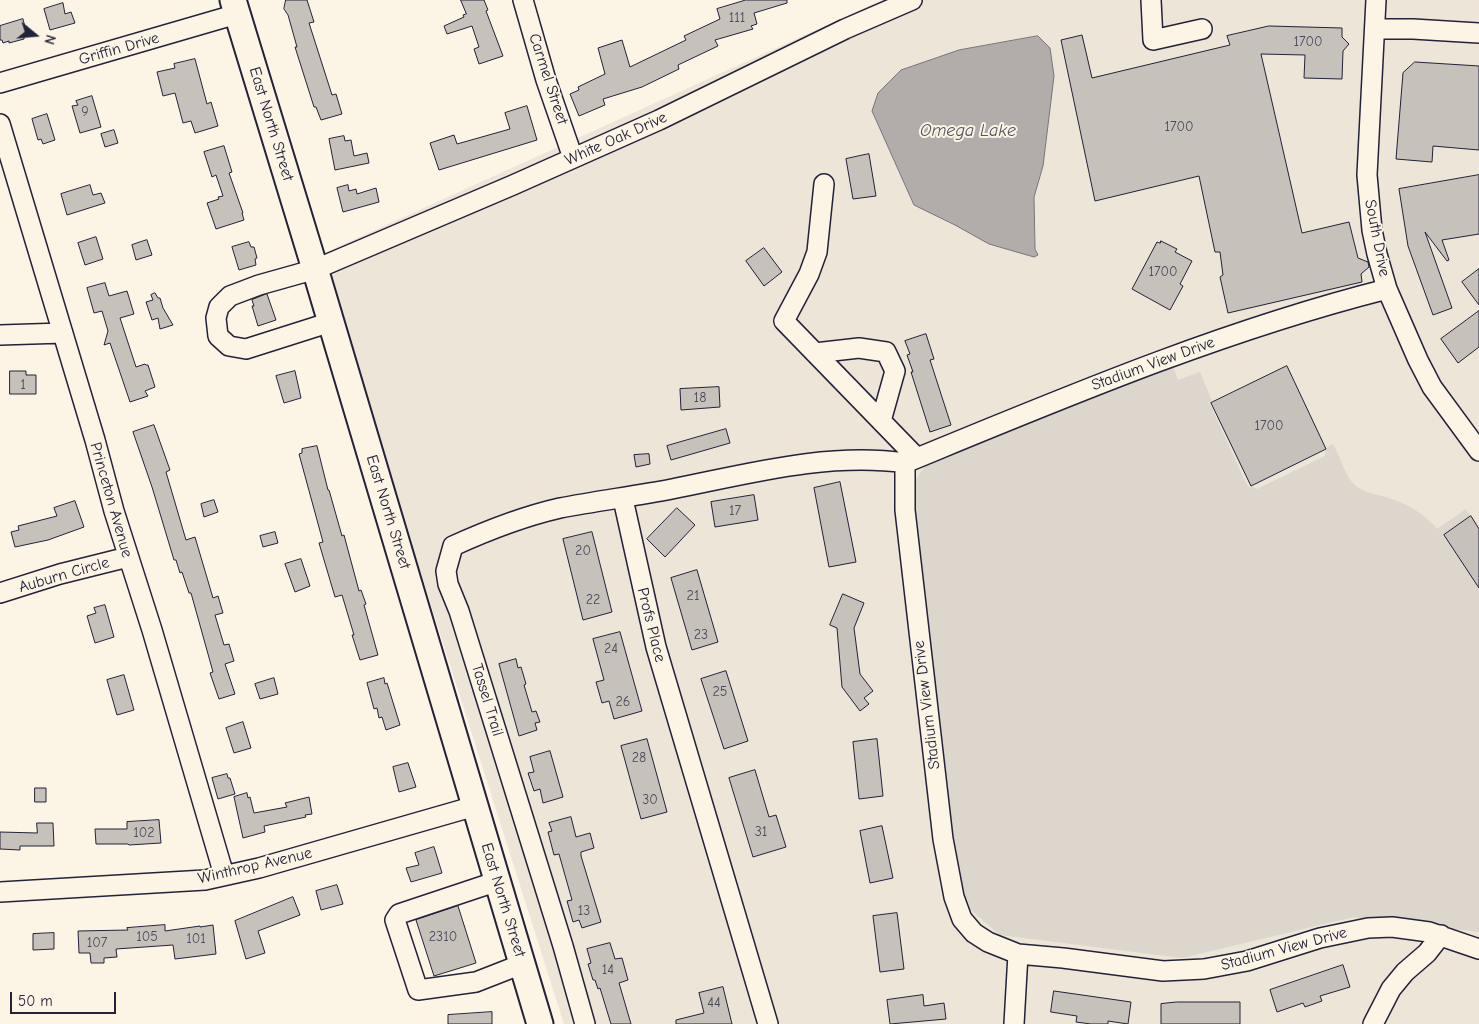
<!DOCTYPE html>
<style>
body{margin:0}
#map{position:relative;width:1479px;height:1024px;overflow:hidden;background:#fcf5e5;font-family:"Comic Neue",sans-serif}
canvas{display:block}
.north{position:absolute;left:10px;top:10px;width:50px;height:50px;-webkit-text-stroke:4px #fcf5e5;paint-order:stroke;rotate:107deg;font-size:14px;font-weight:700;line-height:20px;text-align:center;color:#22223b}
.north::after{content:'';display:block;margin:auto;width:18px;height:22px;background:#22223b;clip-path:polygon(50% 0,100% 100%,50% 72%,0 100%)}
.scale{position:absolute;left:10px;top:992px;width:106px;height:22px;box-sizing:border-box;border:2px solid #22223b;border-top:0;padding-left:6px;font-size:15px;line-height:18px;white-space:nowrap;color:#22223b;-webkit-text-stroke:4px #fcf5e5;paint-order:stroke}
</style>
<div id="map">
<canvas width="1479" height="1024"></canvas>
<div class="north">N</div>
<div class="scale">50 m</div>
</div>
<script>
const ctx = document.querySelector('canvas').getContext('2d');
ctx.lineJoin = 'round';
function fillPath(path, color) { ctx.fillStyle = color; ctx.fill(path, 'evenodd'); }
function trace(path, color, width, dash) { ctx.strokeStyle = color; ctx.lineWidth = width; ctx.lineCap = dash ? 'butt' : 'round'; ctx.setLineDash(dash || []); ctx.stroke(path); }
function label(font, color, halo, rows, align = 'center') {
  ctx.font = font + ' "Comic Neue",sans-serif'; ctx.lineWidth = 4; ctx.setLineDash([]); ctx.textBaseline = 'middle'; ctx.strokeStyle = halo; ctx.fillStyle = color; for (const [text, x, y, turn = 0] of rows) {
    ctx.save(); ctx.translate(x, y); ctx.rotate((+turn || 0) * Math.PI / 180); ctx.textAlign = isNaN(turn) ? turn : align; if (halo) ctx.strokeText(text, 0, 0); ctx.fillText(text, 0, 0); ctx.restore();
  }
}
const built = new Path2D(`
 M882 0H1479V1024H564L320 255Z`);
const green = new Path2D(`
 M1172 364 1178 380 1200 372 1212 401 1209 402 1248 487 1251 486 1257 489 1325 456 1326 449 1332 444 1334 446C1340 457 1344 471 1351 481 1361 493 1375 494 1389 498 1408 504 1425 514 1437 529L1466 509 1479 529V932L1354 917 1182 958 1000 935 958 899 911 487 925 466Z`);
const water = new Path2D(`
 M1038 36 1050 48 1054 76 1043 166 1034 197 1035 249 1038 255 1034 257 989 244 955 225 914 205 872 111 878 93 901 70 959 50Z`);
const building = new Path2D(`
 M286 0H307L314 22 309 23 332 95 336 94 342 114 321 120 316 107H314L295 47H297L288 15 284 9Z
 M461 0H484L488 10 486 11 503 56 479 64 474 49 479 47 472 26 447 34 444 26 464 17 463 15 466 14Z
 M746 0H787V3L754 13 757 24 751 26 753 29 715 40 718 46 678 65 679 69 642 87 603 99 605 105 579 116 570 94 579 90 578 87 605 74 598 48 622 40 630 67 686 40 684 36 720 19 717 9Z
 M63 3 65 14 71 12 75 23 50 30 44 9Z
 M23 19 27 36 24 37V39L9 43V41L3 43 2 40H0V26Z
 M1269 26 1342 28V37L1349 44 1343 51 1342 79 1304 78 1305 55 1261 54 1302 233 1349 222 1358 258 1368 262 1369 267 1361 274 1362 282 1228 313 1220 277 1223 275 1220 252H1215L1199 176 1095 201 1061 40 1082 35 1092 78 1230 45 1227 36Z
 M195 59 207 104 211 102 218 126 195 133 191 121 183 123 175 93 163 96 157 72 175 68 174 64Z
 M1415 62 1479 66V150L1433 146 1432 162 1396 159 1403 73Z
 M92 96 101 127 80 133 72 106 78 105 76 101Z
 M527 106 537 140 439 170 430 143 454 135 457 144 510 129 505 113Z
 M47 114 55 140 43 144 41 139 38 140 32 119Z
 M114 130 118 143 105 147 101 134Z
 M344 136 345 141 351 140 354 156 367 153 369 163 335 170 329 139Z
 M224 146 232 172 229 173 243 213H242L244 220 216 229 207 203 219 199 218 197 223 196 216 175 212 177 204 152Z
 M869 154 876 196 853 199 846 159Z
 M1479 175V234L1442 240 1449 260 1447 261 1425 232 1452 308 1433 315 1408 246 1399 189Z
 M90 185 93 195 101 193 105 203 67 215 61 194Z
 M348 185 349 191 356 189 357 194 376 188 379 202 343 212 337 188Z
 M96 237 103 259 85 265 78 243Z
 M147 240 152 255 136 260 132 245Z
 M1161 241 1177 249 1175 252 1192 261 1180 284 1183 286 1170 310 1132 289 1157 242 1160 243Z
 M249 242 251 247H254L257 258 255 259 256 265 239 270 232 247Z
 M764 248 782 272 764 286 746 261Z
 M1479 269V305L1462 282Z
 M105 283 109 296 127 291 134 314 120 318 136 367 145 364 146 365H148L155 387 145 391 148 396 130 402 110 343 104 345 108 331 102 311 94 313 87 288Z
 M155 293 158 298H160L163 308 173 325 160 329 158 318 152 320 146 302 153 300 151 295Z
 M267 294 276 320 258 326 252 306H254L252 300Z
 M1479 311V347L1458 363 1441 339Z
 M926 334 934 359 930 360 951 425 930 432 911 372H913L907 355 910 354 905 341Z
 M1287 366 1326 449 1251 486 1211 403Z
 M10 371H26V375H36V394H10Z
 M295 371 301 398 284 403 276 376Z
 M719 387 720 407 681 410 680 389Z
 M154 425 170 470 166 472 186 540 195 537 213 598 218 596 223 613 215 615 224 645 229 644 234 661 225 664 235 694 219 699 210 673 213 672 191 593H189L182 572 180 573 176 560H174L152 487 133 432Z
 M726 429 730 443 671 460 667 446Z
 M317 446 328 490H329L342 536 344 535 359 591 361 590 366 604 364 605 378 655 360 660 352 635H354L342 595 335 597 319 543 323 542 299 454 302 453V449Z
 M649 454 650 464 636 467 634 455Z
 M840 482 856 562 829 567 814 488Z
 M754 495 758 520 715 527 711 502Z
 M214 500 218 512 204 517 201 504Z
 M75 501 84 527 48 540 15 547 11 532 19 530 18 526 57 516 54 508Z
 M677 508 695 525 665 557 647 539Z
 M1471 516 1479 529V588L1444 535Z
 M275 532 278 543 263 547 260 536Z
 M592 532 612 612 583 620 563 539Z
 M301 559 310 586 295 592 285 564Z
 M697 570 718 642 692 650 671 578Z
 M843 594 864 603 854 628 860 674 873 691 864 698 869 704 860 711 842 687 837 628 830 625Z
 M105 605 114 637 95 643 87 616 96 613 94 608Z
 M620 632 642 711 614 719 609 701 602 703 596 682 604 680 593 639Z
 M516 659 518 668 521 667 526 684 524 685 532 712 536 711 540 722 535 723 537 730 519 736 499 664Z
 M726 671 748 741 724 749 701 679Z
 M124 675 134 710 117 715 107 680Z
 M274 678 278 694 260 699 255 684Z
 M384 678 385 684 387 683 400 725 386 730 382 717 379 718 377 708 374 709 367 683Z
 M243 722 251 748 234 753 226 728Z
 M647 739 667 812 641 819 621 746Z
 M877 739 883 796 859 799 853 742Z
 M550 751 563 797 543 803 540 789 534 791 528 773 534 772 530 757Z
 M408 763 416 787 399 792 393 767Z
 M755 770 769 817 776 815 786 847 753 857 729 778Z
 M227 774 228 778H230L235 794 218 799 212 778Z
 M35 788H46V802H35Z
 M247 793 248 798 250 797 254 813 287 807 285 803 309 797 312 814 305 815 306 817 264 826 265 832 243 838 234 797Z
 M571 817 576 837 590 833 594 848 581 852V856L601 922 582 928 579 920 573 922 567 901 572 900 559 854 554 855 548 832 552 831 549 823Z
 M159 820 161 843 129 845 128 844H96L95 829H127V822Z
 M37 823H53L54 846H20V850L0 849V832L37 833Z
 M882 826 893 878 870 883 860 831Z
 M434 847 442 873 411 882 406 868 419 865 415 853Z
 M337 885 343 904 321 910 316 891Z
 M293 897 300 915 258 931 265 953 246 959 235 921Z
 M458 906 476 963 434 976 416 920Z
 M897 913 904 969 880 972 873 916Z
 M165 925V931L200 926V927L213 925 216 954 175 959 173 945 116 949 117 957 104 958V963H91L90 953H79L78 931 128 930 127 928Z
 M54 933V949L33 950V934Z
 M610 943 615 959 622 958 628 980 619 983 631 1024H611L600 988 598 989 595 980H593L588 964 591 963 587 949Z
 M1343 965 1350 987 1320 996 1322 1001 1305 1007 1303 1003 1277 1012 1270 990Z
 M723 987 732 1024H676V1020L704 1013 699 993Z
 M1054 991 1131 1002 1128 1024 1108 1021V1024H1091L1076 1022 1077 1016 1051 1012Z
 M923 995 924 1006 944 1003 946 1019 890 1024 887 1000Z
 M1177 1002H1240V1024H1161V1004Z
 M492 1012V1024H448V1015Z`);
const minor = new Path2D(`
 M523 0 546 80 573 158
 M1151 0 1153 40 1202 29
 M1376 0 1367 175 1372 230 1377 254 1387 289 1418 360 1432 387 1479 451
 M1375 29H1413L1479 33
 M0 83 237 14
 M0 124 95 440 114 511 152 630 224 875
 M824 184 817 252 809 274 784 321 917 458
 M331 322 246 349 229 346 218 336 216 318 219 307 230 296 259 285 316 269 513 185 659 120 845 29 912 0
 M0 335 63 333
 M815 353 859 348 886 352 895 371 881 421
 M905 463V510L943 839 954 897 962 919 974 933 988 942 1018 954 1063 958 1163 971 1204 969 1247 961 1320 938 1368 928 1392 927 1429 932 1479 949
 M905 463C1063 398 1221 331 1387 289
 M623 499 656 647 768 1024
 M0 593 60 574 128 557
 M498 881 399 914 395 920 418 990 476 982 522 964
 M0 892 205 880 259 868 475 806
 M585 1024 563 946 459 611 448 584 446 571 453 546C486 531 525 516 560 508 597 501 635 496 672 489 748 474 827 452 905 463
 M1014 1024 1018 954
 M1373 1024 1391 989 1405 972 1427 953 1441 935`);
const major = new Path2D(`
 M233 0 319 282 540 1024`);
const numberNames = [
 ["111",737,18],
 ["1700",1308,42],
 ["9",85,112],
 ["1700",1179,127],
 ["1700",1163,272],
 ["1",23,385],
 ["18",700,398],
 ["1700",1269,426],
 ["17",735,511],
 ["20",583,551],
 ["21",693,596],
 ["22",593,600],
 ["23",701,635],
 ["24",611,649],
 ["25",720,692],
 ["26",623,702],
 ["28",639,758],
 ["30",650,800],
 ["31",761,832],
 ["102",144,833],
 ["13",584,911],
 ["105",147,937],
 ["2310",443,937],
 ["101",196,939],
 ["107",97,943],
 ["14",608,970],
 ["44",714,1003]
];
const streetNames = [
 ["Griffin Drive",119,49,-16],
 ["Carmel Street",548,79,72],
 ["East North Street",271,124,73],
 ["White Oak Drive",616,139,-24],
 ["South Drive",1377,238,79],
 ["Stadium View Drive",1153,364,-20],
 ["Princeton Avenue",111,500,74],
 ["East North Street",388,512,73],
 ["Auburn Circle",64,575,-16],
 ["Profs Place",651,625,76],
 ["Tassel Trail",487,700,73],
 ["Stadium View Drive",927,705,-97],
 ["Winthrop Avenue",255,866,-13],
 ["East North Street",503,900,73],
 ["Stadium View Drive",1284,949,-15]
];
const waterNames = [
 ["Omega Lake",968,131]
];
fillPath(built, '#ece5d8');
fillPath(green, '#dcd6cc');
fillPath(water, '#b2adab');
trace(water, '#78757e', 1);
fillPath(building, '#c6c1bb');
trace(building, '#22223b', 1);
trace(minor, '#22223b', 22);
trace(major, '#22223b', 29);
trace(minor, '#fcf5e5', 19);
trace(major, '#fcf5e5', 25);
label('14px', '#4b4a5b', null, numberNames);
label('16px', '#22223b', '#fcf5e5', streetNames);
label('italic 18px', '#545362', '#fcf5e5', waterNames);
</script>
